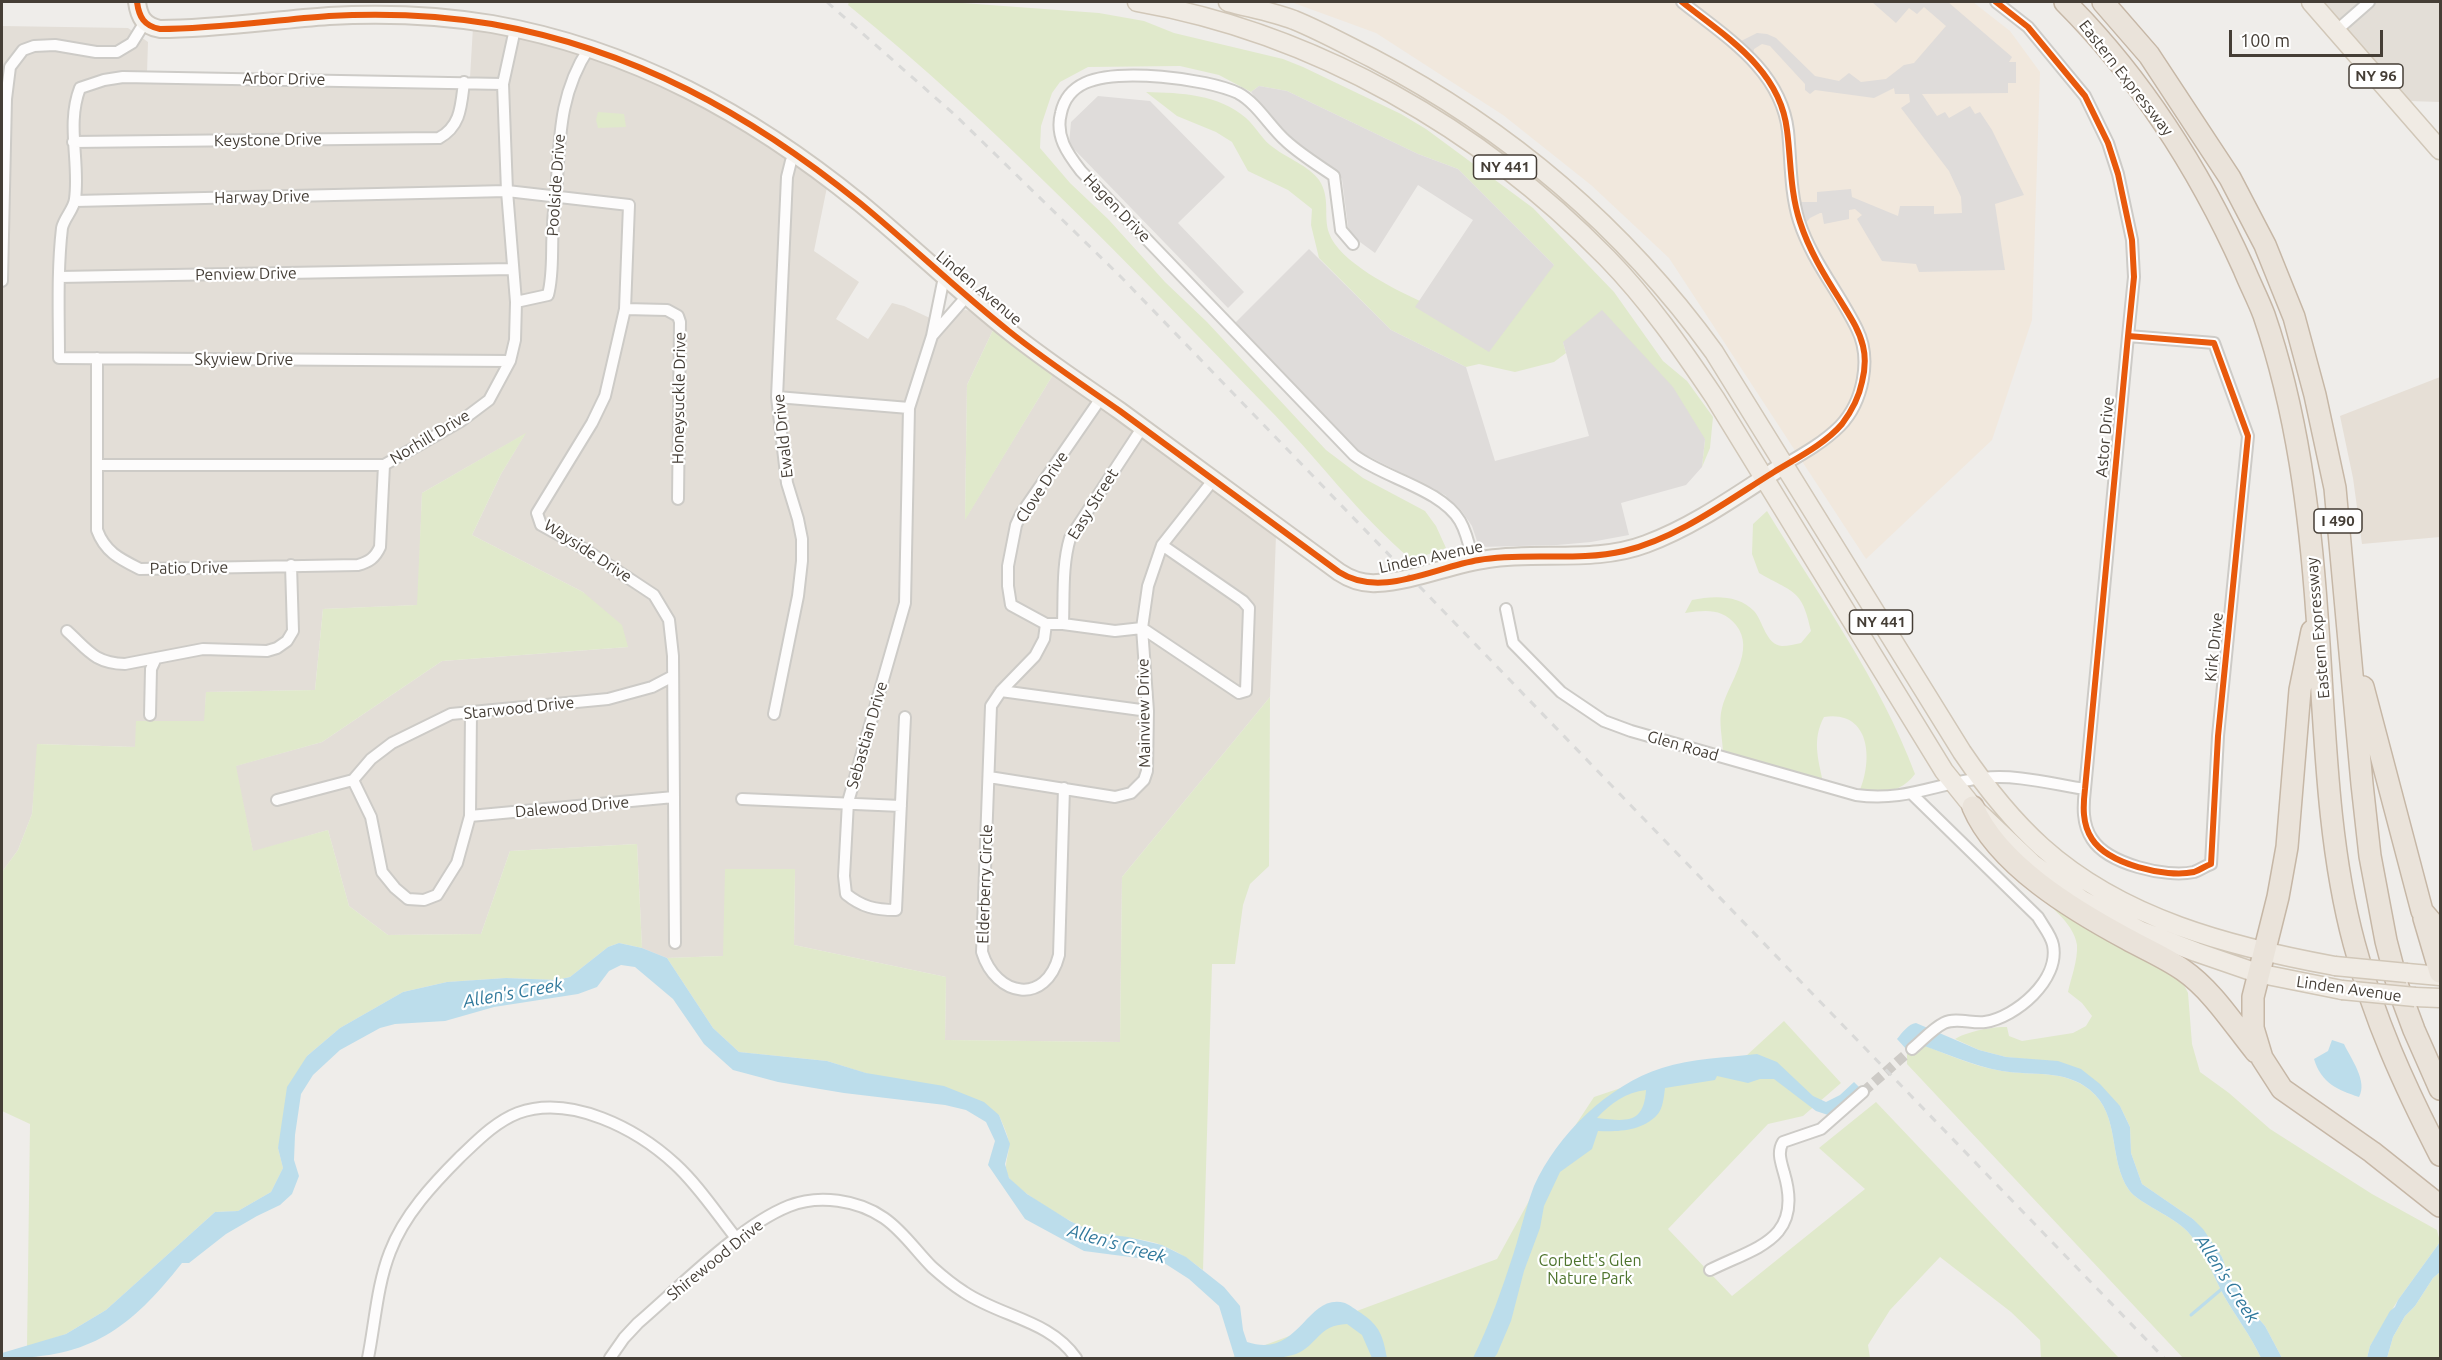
<!DOCTYPE html>
<style>
body{margin:0}
#map{position:relative;width:2442px;height:1360px;overflow:hidden;background:#efedea;font-family:Ubuntu,sans-serif}
canvas{display:block}
.frame{position:absolute;inset:0;border:3px solid #453e36;pointer-events:none}
.scale{position:absolute;left:2229px;top:30px;width:154px;height:27px;box-sizing:border-box;border:3px solid #453e36;border-top:0;padding-left:8px;font-size:18px;line-height:21px;white-space:nowrap;color:#453e36;-webkit-text-stroke:4px #fff;paint-order:stroke}
</style>
<div id="map">
<canvas width="2442" height="1360"></canvas>
<div class="frame"></div>
<div class="scale">100 m</div>
</div>
<script>
const ctx = document.querySelector('canvas').getContext('2d');
ctx.lineJoin = 'round';
function fillPath(path, color) { ctx.fillStyle = color; ctx.fill(path, 'evenodd'); }
function trace(path, color, width, dash) { ctx.strokeStyle = color; ctx.lineWidth = width; ctx.lineCap = dash ? 'butt' : 'round'; ctx.setLineDash(dash || []); ctx.stroke(path); }
function label(font, color, halo, rows, align = 'center') {
  ctx.font = font + ' Ubuntu,sans-serif'; ctx.lineWidth = 4.5; ctx.setLineDash([]); ctx.textBaseline = 'middle'; ctx.strokeStyle = halo; ctx.fillStyle = color; for (const [text, x, y, turn = 0] of rows) {
    ctx.save(); ctx.translate(x, y); ctx.rotate((+turn || 0) * Math.PI / 180); ctx.textAlign = isNaN(turn) ? turn : align; if (halo) ctx.strokeText(text, 0, 0); ctx.fillText(text, 0, 0); ctx.restore();
  }
}
const residential = new Path2D(`
 M2323 2H2440V102L2408 101Z
 M2 26 128 28 148 42 147 73 470 78 473 27 538 40 632 71 737 122 827 187 814 251 859 282 836 319 868 339 892 303 904 306 945 325 955 312 965 310 973 311 994 328 967 385 965 519 1054 373 1276 535 1270 697 1122 877 1120 1042 945 1040 946 977 794 945 795 870 723 956 667 958 642 948 637 844 510 851 481 934 388 935 349 906 328 830 253 852 235 766 322 742 442 661 628 647 583 592 472 535 501 474 525 434 422 493 418 605 323 609 315 690 206 692 205 721H136V747L38 744 32 814 18 850 2 872Z`);
const commercial = new Path2D(`
 M1291 2H1973L2010 31 2040 72 2032 320 1992 440 1866 559 1669 258 1591 185 1503 115 1376 33Z`);
const education = new Path2D(`
 M2440 377V537L2362 544 2353 478 2340 416Z`);
const green = new Path2D(`
 M849 2H949L1099 13 1144 21 1174 33 1283 59 1303 67 1401 114 1426 129 1533 208 1614 292 1663 361 1687 381 1713 417 1710 448 1702 467 1705 439 1563 342 1566 353 1554 362 1515 372 1479 364 1466 367 1391 330 1319 258 1311 225 1312 209 1288 190 1248 171 1232 142 1216 132 1177 116 1146 92C1182 93 1218 94 1246 118 1256 127 1263 141 1274 148 1287 158 1309 166 1319 180 1331 198 1323 216 1329 233 1339 262 1394 289 1420 301L1416 307 1554 265 1458 169 1418 154 1287 91 1259 86 1251 92 1219 75 1180 66 1088 67 1060 82 1052 93 1041 126 1040 148 1070 183 1109 220 1165 282 1207 322 1326 450 1363 478 1425 511 1436 526 1446 548 1412 560C1358 515 1316 456 1266 406 1133 269 996 125 848 5Z
 M598 112 624 114 626 127 598 128 596 120Z
 M994 328 1054 373 965 520 967 385Z
 M526 433 501 474 472 535 583 592 622 625 628 647 442 661 322 742 236 766 253 851 328 830 349 906 388 935 481 934 510 851 637 844 642 948 619 943 608 947 570 977 557 980 506 978 447 982 403 992 340 1028 307 1056 278 1148 283 1168 271 1192 238 1211 215 1212 106 1310 66 1334 27 1347 30 1124 2 1111V872L18 850 32 814 37 744 135 747 136 721H204L206 692 315 690 323 609 417 605 422 493Z
 M1767 511C1819 596 1880 680 1915 774 1902 792 1881 795 1860 790 1873 759 1870 710 1824 717 1812 739 1818 759 1823 782L1723 754C1723 740 1718 721 1722 708 1729 682 1756 650 1736 625 1722 608 1706 610 1685 613L1692 600C1712 596 1738 594 1754 611 1763 621 1766 645 1782 646 1788 646 1795 644 1801 643L1811 631C1802 588 1793 593 1759 573L1752 554 1753 524Z
 M1270 697 1269 866 1250 884 1243 905 1235 964H1212L1203 1270C1191 1261 1179 1252 1164 1246 1143 1237 1119 1238 1097 1233 1081 1229 1014 1190 1008 1176 1003 1165 1009 1156 1009 1145 1009 1136 1002 1123 999 1115L827 1061 739 1052 713 1028 667 958 723 956 725 869H795L794 945 946 977 945 1040 1120 1042 1122 877Z
 M2029 888 2179 975 2188 993 2192 1044 2200 1072 2229 1093 2270 1129 2372 1194 2437 1230 2440 1242 2398 1300 2370 1346 2367 1358H2282L2265 1326 2253 1312 2229 1277 2222 1257 2193 1219 2142 1184 2131 1153 2130 1127 2120 1106 2058 1062 2006 1057 1979 1050 1955 1039C1965 1032 1994 1026 2007 1027L2009 1036 2022 1041 2073 1033 2086 1026 2092 1016 2082 1003 2068 992C2071 978 2078 960 2077 945 2074 922 2045 902 2029 888Z
 M1784 1021 1841 1083 1803 1116 1768 1124 1668 1229 1732 1296 1865 1189 1819 1148 1876 1102 2119 1358H2041L2040 1340 2011 1312 1940 1257 1890 1310 1868 1345 1870 1358H1230L1497 1259 1546 1170 1594 1097 1668 1072 1746 1056Z
 M1916 1042C1944 1053 1972 1066 2002 1071 2032 1076 2064 1069 2090 1090 2121 1115 2108 1160 2129 1190 2138 1203 2175 1217 2188 1232 2204 1250 2213 1275 2224 1296 2236 1317 2251 1336 2261 1358H2183L1907 1064V1050Z
 M2440 1272V1358H2387L2393 1337 2405 1316 2415 1306 2433 1278Z`);
const parking = new Path2D(`
 M1872 2H1948L2012 57 2009 62H2016V83H2008V93L1922 94 1937 116 1945 112 1949 118 1970 106 1975 114 1980 112 1992 130 2024 195 1995 204 2005 270 1919 272 1916 264 1882 261 1857 219 1862 215 1855 209 1849 210V219L1824 224 1822 213H1820L1810 218 1802 227 1795 202H1817V192L1851 189 1852 197 1898 216 1900 206H1934V214L1962 213 1961 197 1949 171 1901 108 1910 102 1909 94H1895L1894 88 1874 98 1815 90 1810 94 1805 90V84L1770 46 1762 44 1754 49 1752 60 1735 44 1757 33 1767 34 1776 38 1815 76 1839 81 1849 73 1861 82 1886 79 1904 65 1914 63 1946 26 1924 7 1917 14 1909 8 1896 23Z
 M1259 86 1287 91 1418 154 1458 169 1554 265 1489 352 1415 307 1473 220 1418 185 1375 253 1349 234 1342 179 1332 168 1292 140 1267 112 1251 92Z
 M1098 96 1150 101 1225 177 1178 223 1244 292 1228 308 1069 144 1071 122Z
 M1309 249 1391 330 1466 367 1495 461 1589 436 1563 342 1602 310 1673 387 1705 439 1702 467 1686 485 1621 503 1629 535 1591 542 1557 545 1479 547 1472 526 1461 510 1445 495 1358 451 1232 326Z`);
const water = new Path2D(`
 M619 943 642 948 667 958 713 1028 739 1052 827 1061 866 1073 944 1086 984 1102 999 1115 1010 1144 1005 1164 1009 1178 1027 1194 1070 1221 1095 1233 1128 1237 1162 1245 1186 1257 1224 1287 1240 1306 1243 1330 1247 1342C1300 1360 1306 1292 1345 1303 1350 1305 1356 1310 1361 1313 1380 1326 1383 1336 1387 1358H1372L1362 1335 1347 1324C1318 1325 1318 1345 1296 1354 1278 1360 1254 1359 1235 1358L1219 1306 1189 1279 1161 1261 1084 1251 1025 1219 988 1165 995 1141 986 1122 966 1110 945 1105 844 1093 778 1082 733 1070 704 1044 673 999 635 967 621 965 609 971 597 987 578 994 494 1007 445 1021 395 1024 380 1028 340 1050 313 1075 301 1094 295 1135 294 1160 299 1176 292 1194 280 1205 257 1216 226 1234 189 1263H182C129 1330 89 1359 2 1358V1353L66 1334 106 1310 215 1212 238 1211 271 1192 283 1168 278 1148 287 1087 307 1056 340 1028 403 992 447 982 506 978 557 980 570 977 608 947Z
 M1916 1023 1979 1050 2006 1057 2058 1061 2081 1069 2100 1084 2120 1106 2130 1127 2131 1153 2142 1184 2193 1219 2203 1229 2222 1257 2229 1277 2253 1312 2265 1326 2282 1358H2261C2251 1336 2236 1317 2224 1296 2213 1275 2204 1250 2188 1232 2175 1217 2138 1203 2129 1190 2108 1160 2121 1115 2090 1090 2065 1069 2032 1076 2002 1071 1972 1066 1944 1052 1915 1043L1907 1050 1897 1039C1902 1033 1908 1024 1916 1023Z
 M2332 1040 2344 1044C2351 1059 2368 1081 2359 1097 2338 1090 2321 1083 2314 1059L2328 1051Z
 M1757 1054 1777 1062 1813 1096 1826 1102 1840 1095 1854 1082 1862 1090 1836 1113 1828 1115 1816 1111 1774 1079H1760L1748 1083 1717 1076 1715 1080 1665 1088C1664 1096 1663 1109 1657 1115 1642 1131 1618 1132 1598 1131L1592 1149 1560 1172 1544 1206 1540 1228 1524 1271 1511 1321 1497 1354 1494 1358H1473C1490 1324 1502 1289 1514 1252 1521 1230 1526 1207 1534 1186 1557 1135 1608 1085 1662 1068 1692 1058 1725 1058 1757 1054ZM1646 1090C1644 1125 1625 1121 1597 1118 1610 1104 1626 1092 1646 1090Z
 M2440 1242V1272L2433 1278 2415 1306 2405 1316 2393 1337 2387 1358H2367L2370 1346 2390 1311 2395 1307 2398 1300Z`);
const stream = new Path2D(`
 M2191 1315 2224 1287`);
const streetTunnel = new Path2D(`
 M1863 1092 1912 1049`);
const street = new Path2D(`
 M1682 2C1726 37 1781 70 1788 131 1791 161 1790 192 1799 221 1812 261 1839 292 1857 329 1872 359 1863 402 1840 426 1824 442 1803 454 1784 465
 M1996 2 2028 27 2085 96 2108 143 2118 174 2132 240 2134 277 2128 336 2085 789C2083 806 2082 824 2092 839 2108 864 2165 878 2194 872 2200 870 2205 866 2211 864L2218 736 2248 436 2214 343 2128 336
 M2337 30 2369 2
 M503 84 123 77 104 80 80 88C66 124 80 162 75 199 74 209 64 218 62 228 57 271 59 315 59 358L510 361
 M73 142 439 138C461 126 461 106 464 82
 M75 201 507 191 629 205 625 309 605 396 592 423 537 513 541 525 586 550 654 595 669 620 673 656 675 943
 M1353 244 1341 230 1334 176C1318 165 1300 154 1286 141 1270 127 1257 103 1238 93 1205 78 1118 68 1085 83 1072 89 1064 99 1061 113 1055 136 1067 153 1081 171L1354 455C1384 478 1441 489 1460 521 1467 533 1470 548 1473 561
 M59 277 513 269
 M2 281 6 99 10 67 23 50 34 46 55 45 96 52H117L132 43 145 22
 M516 302 548 295C554 272 551 249 553 226 553 215 555 205 556 194 560 141 558 95 589 48
 M625 309 667 310 678 316 680 322 678 499
 M932 336 944 277
 M97 358V530C105 552 120 559 140 569L358 565C369 562 375 558 380 547L384 465
 M777 397 909 408
 M1101 398 1021 514 1016 525 1008 566V586L1011 605 1046 624H1063L1115 631 1142 628
 M97 465H384L461 421 489 400 510 361 515 340 516 302 507 191 503 84 515 29
 M1506 609 1513 643 1561 692 1604 721 1631 731 1856 795C1906 802 1936 783 1983 778 2016 774 2052 784 2085 789
 M1046 624 1044 639 1035 656 1001 691 991 706 982 952C996 997 1046 1006 1059 955L1064 788
 M1063 624C1064 595 1062 565 1070 538L1142 428
 M1142 628 1239 693 1246 691 1249 608 1243 601 1162 545
 M67 631C88 650 94 663 125 664L203 649 267 651 277 648 287 641 293 631 291 565
 M1001 691 1148 711
 M774 714 798 596 802 561V539L798 519 787 483 777 397 787 177 791 161 796 155
 M150 715 151 669 156 658
 M905 717 896 910C875 910 862 907 846 894L844 876 848 802 905 603 909 408 932 336 967 296
 M989 777 1115 797 1131 793 1144 780 1147 771 1148 711 1142 628 1148 586 1162 545 1214 479
 M353 780 371 817 382 872 395 888 408 899 424 900 437 895 457 863 470 816 471 713
 M742 799 901 806
 M277 800 353 780 371 759 392 743 451 714 608 699 652 687 673 676
 M470 816 674 797
 M1912 1049C1922 1041 1932 1029 1944 1023 1956 1017 1973 1024 1985 1022 2016 1017 2060 980 2053 945 2051 935 2043 926 2038 917L1913 795
 M1710 1270C1756 1247 1804 1240 1784 1173 1781 1162 1777 1152 1783 1142L1821 1129 1863 1092
 M368 1358C375 1323 377 1285 390 1252 404 1215 433 1184 460 1157 477 1141 495 1122 518 1113 571 1094 637 1129 675 1164 698 1185 717 1214 736 1238
 M610 1358 624 1338 638 1323C680 1287 739 1226 789 1206 819 1194 858 1200 884 1218 903 1231 916 1251 932 1267 942 1276 953 1285 964 1292 1001 1317 1050 1320 1076 1358`);
const secondary = new Path2D(`
 M137 2C139 17 144 26 160 29 216 29 273 20 329 16 383 13 438 15 492 24 633 49 750 114 860 203 911 245 958 291 1010 332 1045 360 1083 385 1120 411 1193 465 1266 518 1339 572 1351 580 1363 584 1377 583 1415 581 1451 564 1488 559 1540 551 1596 563 1646 544 1695 526 1740 493 1784 465`);
const primary = new Path2D(`
 M1137 2C1315 33 1481 129 1607 258 1648 300 1682 349 1715 398L1944 771 1973 807 2033 864 2082 900 2141 931 2196 952 2257 973 2342 990
 M1228 2C1250 8 1273 12 1294 20 1321 31 1346 45 1372 58 1508 129 1624 228 1714 352L1962 752C1985 786 2012 820 2042 847 2122 919 2231 947 2335 966
 M2311 2 2440 150
 M2407 973 2440 976
 M2415 997 2440 998`);
const highway = new Path2D(`
 M2065 2C2141 78 2200 171 2244 269 2250 284 2258 299 2264 315 2297 411 2310 514 2317 615 2325 721 2326 839 2354 943 2374 1019 2404 1085 2440 1155
 M2103 2 2149 55 2230 178 2265 245 2294 317 2315 395 2335 488 2362 784 2370 856 2386 941 2398 987 2414 1030 2440 1089
 M2312 631 2300 690 2287 847 2278 897 2253 997V1028L2262 1058 2282 1089 2372 1152 2440 1206
 M2363 687 2422 911 2440 932
 M1973 807C1998 865 2073 910 2127 939 2145 949 2166 958 2183 970 2212 990 2234 1025 2256 1052
 M2424 918 2440 972`);
const rail = new Path2D(`
 M827 2 955 115 1121 277 2164 1358`);
const primaryBridge = new Path2D(`
 M2335 966 2407 973
 M2342 990 2415 997`);
const cycleway = new Path2D(`
 M137 2C139 17 144 26 160 29 216 29 273 20 329 16 383 13 438 15 492 24 633 49 750 114 860 203 911 245 958 291 1010 332 1045 360 1083 385 1120 411 1193 465 1266 518 1339 572 1381 599 1434 567 1479 560 1526 552 1577 562 1624 551 1678 538 1727 501 1774 472 1797 458 1825 444 1842 424 1851 412 1859 397 1862 382 1865 370 1866 358 1863 346 1859 329 1849 315 1840 300 1824 275 1809 250 1800 222 1790 192 1791 160 1787 130 1780 69 1726 37 1682 2
 M1996 2 2028 27 2085 96 2108 143 2118 174 2132 240 2134 277 2128 336 2085 789C2083 806 2082 824 2092 839 2108 864 2165 878 2194 872 2200 870 2205 866 2211 864L2218 736 2248 436 2214 343 2128 336`);
const shields = [
 [2376,76,54],
 [1505,167,63],
 [2338,521,48],
 [1881,622,63]
];
const shieldNames = [
 ["NY 96",2376,76],
 ["NY 441",1505,167],
 ["I 490",2338,521],
 ["NY 441",1881,622]
];
const streetNames = [
 ["Eastern Expressway",2126,78,52],
 ["Arbor Drive",284,79,1],
 ["Keystone Drive",268,140,-1],
 ["Poolside Drive",556,185,-86],
 ["Harway Drive",262,197,-1],
 ["Hagen Drive",1117,208,46],
 ["Penview Drive",246,274,-1],
 ["Linden Avenue",979,288,40],
 ["Skyview Drive",244,360],
 ["Honeysuckle Drive",679,398,-89],
 ["Ewald Drive",783,436,-96],
 ["Norhill Drive",430,437,-31],
 ["Astor Drive",2105,437,-85],
 ["Clove Drive",1042,487,-57],
 ["Easy Street",1093,504,-58],
 ["Wayside Drive",588,551,33],
 ["Linden Avenue",1431,557,-12],
 ["Patio Drive",189,568,-1],
 ["Eastern Expressway",2318,628,-95],
 ["Kirk Drive",2214,647,-84],
 ["Starwood Drive",519,708,-6],
 ["Mainview Drive",1144,713,-91],
 ["Sebastian Drive",867,735,-74],
 ["Glen Road",1683,746,16],
 ["Dalewood Drive",572,807,-5],
 ["Elderberry Circle",985,884,-88],
 ["Linden Avenue",2349,989,8],
 ["Shirewood Drive",715,1260,-39]
];
const parkNames = [
 ["Corbett's Glen",1590,1261],
 ["Nature Park",1590,1279]
];
const waterNames = [
 ["Allen's Creek",513,993,-10],
 ["Allen's Creek",1117,1244,16],
 ["Allen's Creek",2227,1279,57]
];
fillPath(residential, '#e3ded7');
fillPath(commercial, '#f1e8dd');
fillPath(education, '#e6dfd6');
fillPath(green, '#e0e9cb');
fillPath(parking, '#dfdcda');
fillPath(water, '#bcddeb');
trace(stream, '#bcddeb', 3);
trace(streetTunnel, '#cdcac6', 10, [10, 5]);
trace(street, '#cdcbc7', 14);
trace(secondary, '#cec9c1', 20);
trace(primary, '#d1c7b8', 21);
trace(highway, '#c6b7a6', 24);
trace(street, '#fdfcfc', 10);
trace(secondary, '#f5f3ef', 16);
trace(primary, '#f0ebe4', 18);
trace(highway, '#eae3da', 21);
trace(rail, '#d9d9d8', 3, [8, 8]);
trace(primaryBridge, '#d1c7b8', 21, []);
trace(primaryBridge, '#f0ebe4', 18);
trace(cycleway, '#e8590c', 6);
for (const [x, y, w] of shields) { const box = new Path2D(); box.roundRect(x - w / 2, y - 12, w, 24, 4.5); ctx.fillStyle = '#fff'; ctx.fill(box); trace(box, '#453e36', 1.5); }
label('bold 15px', '#453e36', null, shieldNames);
label('16px', '#453e36', '#fff', streetNames);
label('16px', '#4e742d', '#fff', parkNames);
label('italic 18px', '#31799c', '#fff', waterNames);
</script>
